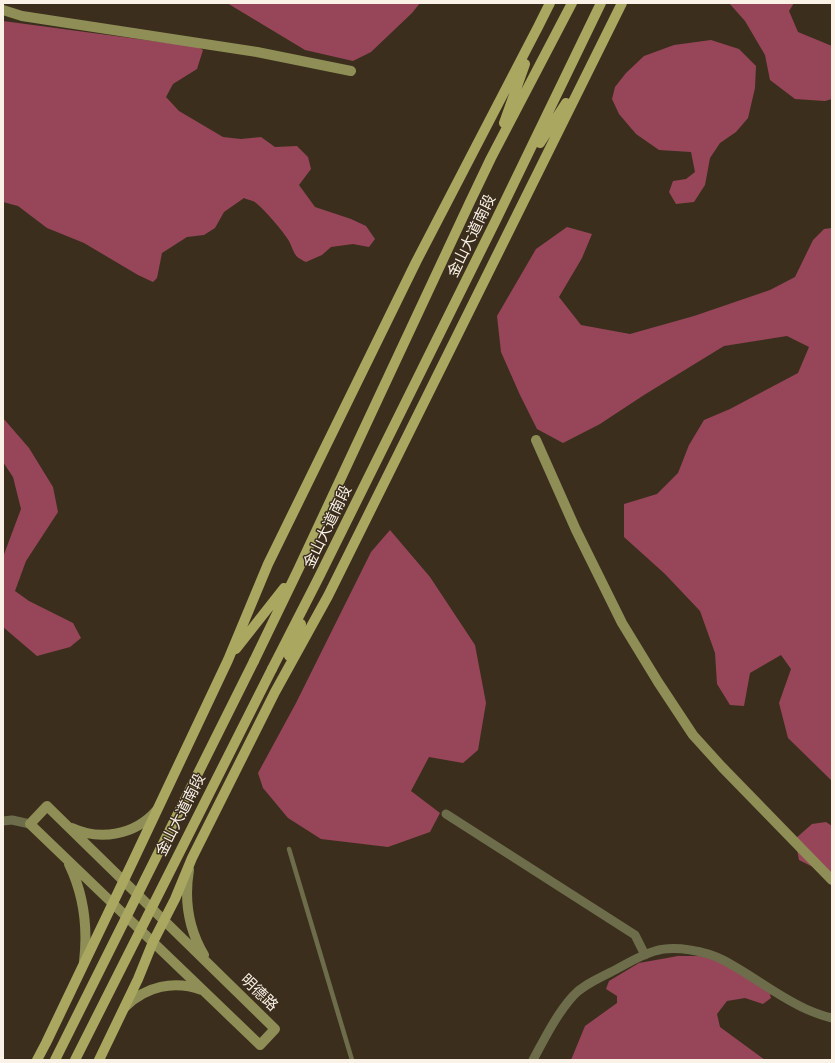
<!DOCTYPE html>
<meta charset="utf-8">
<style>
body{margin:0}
#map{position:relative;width:835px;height:1063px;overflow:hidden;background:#3b2e1d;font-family:Figtree,sans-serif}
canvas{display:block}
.frame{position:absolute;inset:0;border:4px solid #faf2e7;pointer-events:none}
</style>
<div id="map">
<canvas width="835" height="1063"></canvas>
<div class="frame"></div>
</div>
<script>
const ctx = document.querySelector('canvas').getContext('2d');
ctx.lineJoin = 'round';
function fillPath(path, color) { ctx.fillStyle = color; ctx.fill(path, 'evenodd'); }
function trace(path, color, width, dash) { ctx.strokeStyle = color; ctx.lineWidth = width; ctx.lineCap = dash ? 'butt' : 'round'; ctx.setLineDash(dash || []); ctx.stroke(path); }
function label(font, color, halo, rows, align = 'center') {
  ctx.font = font + ' Figtree,"Noto Sans SC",sans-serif'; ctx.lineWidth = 3; ctx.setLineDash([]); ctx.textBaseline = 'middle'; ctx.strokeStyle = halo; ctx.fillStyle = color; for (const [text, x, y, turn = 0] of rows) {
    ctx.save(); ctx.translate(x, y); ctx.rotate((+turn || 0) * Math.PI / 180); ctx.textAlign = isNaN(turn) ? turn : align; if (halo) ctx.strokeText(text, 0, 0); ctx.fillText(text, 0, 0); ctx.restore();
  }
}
const forest = new Path2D(`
 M227 3H420L412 13 371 52 353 61 305 50Z
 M729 3H794L789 11 798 32 832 46V99L825 101 795 99 770 80 765 55 745 21Z
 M3 21 198 47 203 50 197 69 173 84 166 97 179 111 223 137 241 139 261 137 275 147 297 146 308 157 311 169 299 185 315 207 351 219 366 226 375 239 369 247 353 244 331 247 322 255 306 262C293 256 295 253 289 241 283 231 265 210 256 203 253 200 248 200 244 198L224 212 215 228 204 235 187 237 162 253 157 278 153 282 138 275 84 243 47 228 18 206 3 202Z
 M711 40 739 49 756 66 755 88 748 118 736 132 720 143 710 158 705 185 694 202 676 204 669 192 673 181 686 179 695 172 691 152 659 150 636 134 619 114 612 99 615 87 626 73 644 56 674 45Z
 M567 227 592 234 582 258 559 297 581 325 630 334 694 316 770 290 795 277 813 240 824 229 832 228V781L788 738 779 703 791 669 781 655 750 673 744 706 730 705 717 684 715 653 700 611 665 574 624 537V504L657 494 678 473 689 445 704 420 730 409 798 373 809 347 787 336 724 346 644 395 600 424 563 443 537 429 520 395 501 352 497 316 536 249Z
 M3 418 29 448 53 487 58 512 26 561 15 591 29 601 73 623 81 638 70 647 37 656 3 627V557L21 509 13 477 3 462Z
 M390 530 430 577 475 645 486 703 478 750 463 763 429 757 411 791 440 813 430 832 388 847 321 839 288 818 263 788 258 773 296 703 371 552Z
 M826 822 832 826V874L813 867 799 860 795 839 812 824Z
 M678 956H702L730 965 768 987 771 998 763 1004 745 998 727 1001 717 1014 720 1027 765 1060H571L585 1026 617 1003V996L606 989 609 981 639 963Z`);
const lane = new Path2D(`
 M289 849 352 1060`);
const street = new Path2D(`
 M446 814 635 935 645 955
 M3 821 12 820 30 824
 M533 1060C545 1038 556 1015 573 996 583 985 598 979 611 972 625 965 640 955 655 951 674 945 706 951 723 960 752 975 777 996 806 1009 815 1013 823 1016 832 1018`);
const secondary = new Path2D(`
 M3 10 22 16 257 52 351 71
 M536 440 576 530 622 623 658 682 693 735 722 767 832 880
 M47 806 275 1029 260 1045 30 824Z
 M72 828C100 841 135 835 156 811
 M69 864C84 895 88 928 84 962
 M189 870C184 900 188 928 204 955
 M125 1007C146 986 174 980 202 990`);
const primary = new Path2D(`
 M504 123 525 64
 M540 143 566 103
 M236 649 284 588
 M289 656 301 624
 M254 661 298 570 469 204 491 158 572 3
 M272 669 318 579 496 220 601 3
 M37 1060 46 1043 134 859 228 660 268 564 416 262 538 27 550 3
 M99 1060 138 979 153 942 175 899 192 858 275 692 328 596 622 3`);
const primaryBridge = new Path2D(`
 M55 1060 254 661
 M75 1060 272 669`);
const streetNames = [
 ["金山大道南段",472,236,-64],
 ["金山大道南段",328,527,-64],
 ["金山大道南段",181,815,-63],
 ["明德路",259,993,44]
];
fillPath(forest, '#974659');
trace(lane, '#6d6d4b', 4.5);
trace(street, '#6d6d4b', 9);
trace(secondary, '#8f8e57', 10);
trace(primary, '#a9a760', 10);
trace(primaryBridge, '#a9a760', 10);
label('15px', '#faf2e7', '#3b2e1d', streetNames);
</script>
